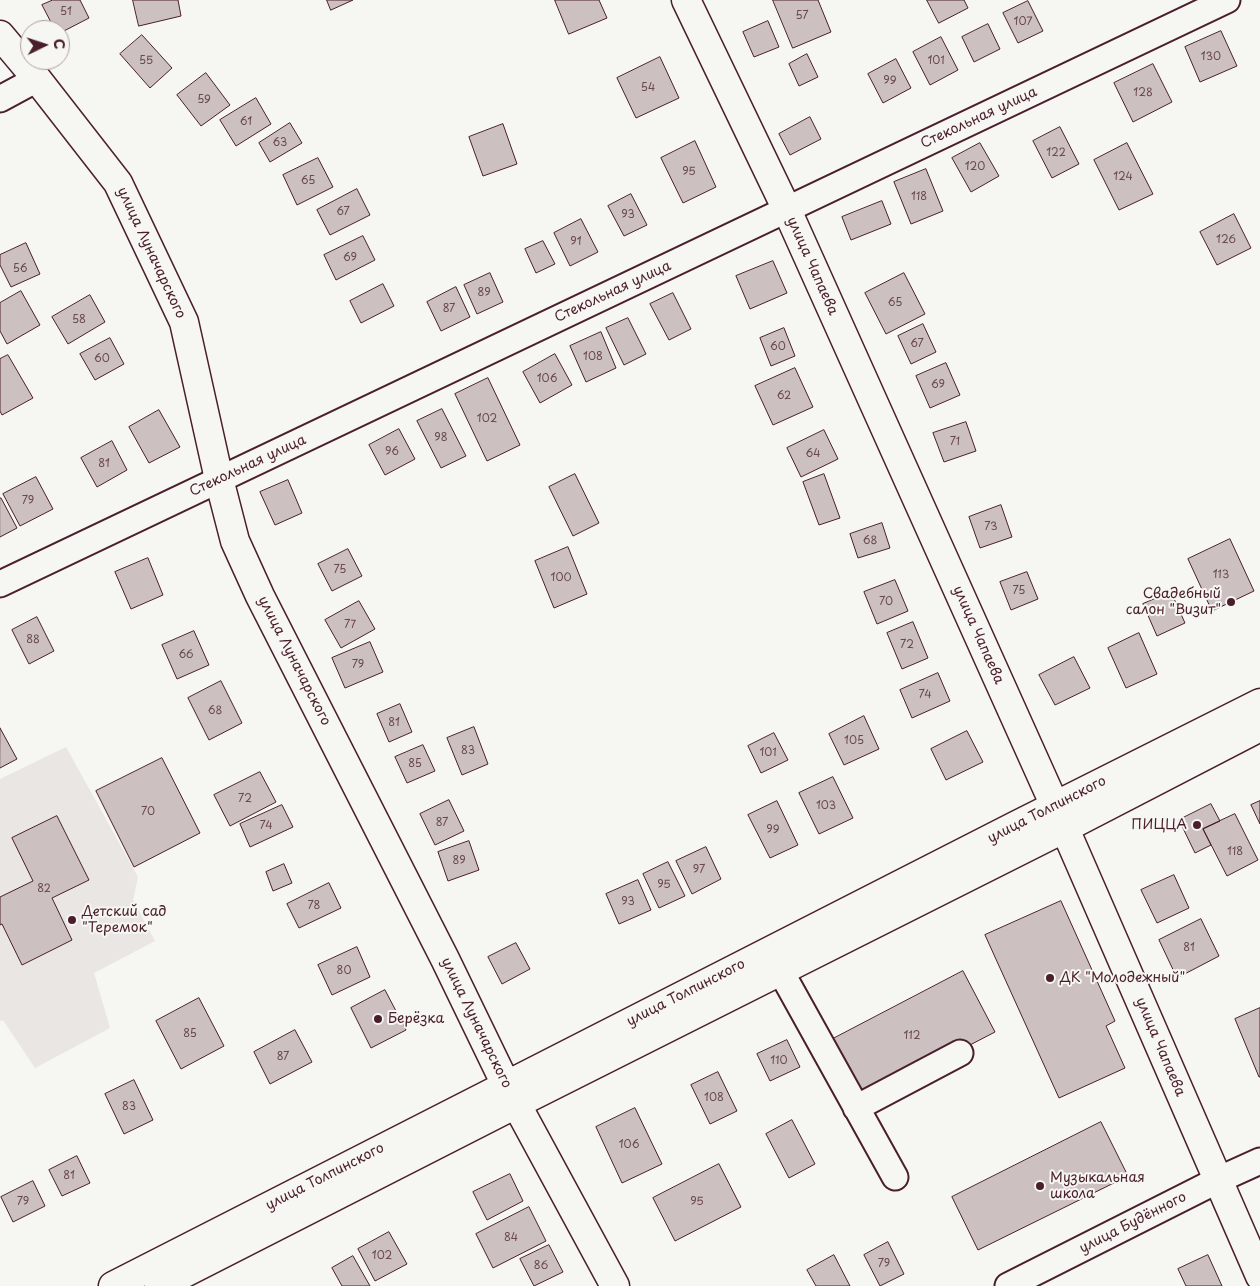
<!DOCTYPE html>
<meta charset="utf-8">
<style>
body{margin:0}
#map{position:relative;width:1260px;height:1286px;overflow:hidden;background:#f6f6f2;font-family:"Playpen Sans",sans-serif}
canvas{display:block}
.north{position:absolute;left:20px;top:20px;width:50px;height:50px;box-sizing:border-box;background:#f6f6f2;border:1px solid #b1a0a2;border-radius:50%;rotate:86deg;font-size:14px;font-weight:700;line-height:20px;text-align:center;color:#4a1f2b}
.north::after{content:'';display:block;margin:auto;width:18px;height:22px;background:#4a1f2b;clip-path:polygon(50% 0,100% 100%,50% 72%,0 100%)}
</style>
<div id="map">
<canvas width="1260" height="1286"></canvas>
<div class="north">С</div>
</div>
<script>
const ctx = document.querySelector('canvas').getContext('2d');
ctx.lineJoin = 'round';
function fillPath(path, color) { ctx.fillStyle = color; ctx.fill(path, 'evenodd'); }
function trace(path, color, width, dash) { ctx.strokeStyle = color; ctx.lineWidth = width; ctx.lineCap = dash ? 'butt' : 'round'; ctx.setLineDash(dash || []); ctx.stroke(path); }
function label(font, color, halo, rows, align = 'center') {
  ctx.font = font + ' "Playpen Sans",sans-serif'; ctx.lineWidth = 4; ctx.setLineDash([]); ctx.textBaseline = 'middle'; ctx.strokeStyle = halo; ctx.fillStyle = color; for (const [text, x, y, turn = 0] of rows) {
    ctx.save(); ctx.translate(x, y); ctx.rotate((+turn || 0) * Math.PI / 180); ctx.textAlign = isNaN(turn) ? turn : align; if (halo) ctx.strokeText(text, 0, 0); ctx.fillText(text, 0, 0); ctx.restore();
  }
}
const built = new Path2D(`
 M66 747 138 877 133 900 155 941 94 973 110 1028 35 1068 3 1020 0 1021V779Z`);
const building = new Path2D(`
 M53 0H80L89 18 60 33V30H55L42 5Z
 M133 0H178L181 16 139 26Z
 M327 0H353L331 10Z
 M555 0H599L607 18 569 34Z
 M773 0H818L831 32 793 48Z
 M927 0H964L968 8 939 23Z
 M1028 1 1043 31 1018 43 1003 13Z
 M768 21 779 47 754 57 743 32Z
 M988 24 1000 49 974 62 962 37Z
 M1221 31 1237 66 1200 82 1185 47Z
 M142 35 172 68 150 88 120 54Z
 M941 37 958 70 930 85 913 52Z
 M807 54 818 77 799 86 789 64Z
 M660 57 679 98 636 118 617 78Z
 M896 59 911 88 883 103 868 74Z
 M1153 64 1172 102 1133 122 1114 83Z
 M206 73 230 105 201 126 177 95Z
 M256 98 271 124 236 146 220 120Z
 M810 117 821 139 790 155 779 134Z
 M290 123 302 143 270 162 259 143Z
 M503 124 517 164 483 176 469 137Z
 M1060 127 1079 164 1052 178 1033 141Z
 M695 141 716 187 683 203 661 158Z
 M980 143 999 176 971 192 952 158Z
 M1127 143 1153 194 1119 210 1094 160Z
 M318 158 333 187 297 205 283 175Z
 M926 169 943 211 911 224 894 182Z
 M357 189 370 215 330 235 317 210Z
 M631 194 647 225 624 236 608 206Z
 M882 201 891 224 851 240 842 217Z
 M1234 214 1251 248 1217 265 1200 232Z
 M581 219 598 252 570 266 554 233Z
 M363 236 375 260 336 280 324 255Z
 M543 241 555 264 536 273 525 249Z
 M26 243 40 274 11 287 0 265V255Z
 M773 261 787 293 750 309 736 276Z
 M490 273 503 302 477 314 464 285Z
 M904 273 925 314 886 334 865 293Z
 M383 284 394 306 361 323 350 301Z
 M456 287 470 317 441 331 427 302Z
 M21 291 40 325 7 344 0 331V303Z
 M673 293 691 329 669 340 650 304Z
 M90 295 105 322 68 344 52 317Z
 M628 318 646 354 624 365 606 328Z
 M923 324 936 352 911 364 898 336Z
 M784 328 795 356 771 366 760 338Z
 M601 332 616 368 586 382 570 346Z
 M110 338 124 364 95 380 80 354Z
 M555 354 572 385 540 403 523 372Z
 M8 355 33 398 2 415 0 411V359Z
 M946 363 960 395 930 408 916 376Z
 M795 368 813 407 773 425 755 386Z
 M488 378 520 445 487 461 455 394Z
 M442 409 466 456 441 468 417 421Z
 M159 410 180 447 149 463 129 427Z
 M966 422 976 451 944 462 933 433Z
 M399 429 415 459 385 475 369 445Z
 M824 430 838 459 801 477 787 448Z
 M112 441 127 470 97 487 81 458Z
 M575 474 599 523 573 536 549 487Z
 M824 474 840 518 819 525 803 482Z
 M36 477 53 509 20 526 3 494Z
 M288 480 302 513 275 525 260 492Z
 M0 498H1L17 528 0 537Z
 M1001 505 1012 537 980 548 969 517Z
 M882 523 890 548 858 558 850 534Z
 M1230 539 1254 591 1212 611 1188 559Z
 M568 547 587 594 554 608 535 561Z
 M348 549 362 576 332 591 318 564Z
 M148 558 163 595 131 609 115 572Z
 M1027 572 1038 599 1011 610 1000 582Z
 M895 580 908 611 877 624 864 592Z
 M1171 592 1185 623 1157 636 1143 604Z
 M359 601 375 629 341 648 325 620Z
 M37 617 54 651 29 664 12 630Z
 M913 622 928 658 902 669 887 633Z
 M194 631 209 665 177 679 162 645Z
 M1139 633 1157 674 1126 688 1108 648Z
 M370 642 383 672 345 688 332 658Z
 M1074 657 1090 688 1055 705 1039 675Z
 M938 673 950 701 912 718 900 690Z
 M221 681 242 723 209 740 188 698Z
 M400 704 412 732 389 742 377 714Z
 M864 716 879 749 844 765 829 734Z
 M474 727 488 764 462 775 447 738Z
 M0 728 17 759 0 768Z
 M967 731 983 762 946 780 931 749Z
 M774 733 788 760 761 773 748 746Z
 M423 745 435 771 407 783 395 757Z
 M162 758 200 833 134 867 96 791Z
 M260 772 276 802 230 826 214 795Z
 M833 777 853 818 819 834 799 793Z
 M449 800 464 831 435 845 420 814Z
 M777 801 798 845 770 858 748 815Z
 M1260 801V824L1251 805Z
 M1211 804 1220 821 1203 829 1211 845 1195 853 1179 820Z
 M282 805 293 827 250 847 240 824Z
 M1235 814 1258 860 1227 876 1203 829Z
 M57 816 89 880 52 898 72 940 22 965 2 924 0 925V897L33 881 12 838Z
 M469 841 479 870 448 881 438 852Z
 M706 847 721 879 692 894 676 861Z
 M668 862 685 896 659 908 643 874Z
 M284 864 292 883 273 891 266 872Z
 M1174 875 1189 908 1157 923 1141 890Z
 M638 880 651 910 619 924 606 894Z
 M329 883 341 908 299 928 287 904Z
 M1061 901 1115 1021 1106 1026 1125 1068 1059 1098 985 935Z
 M1201 919 1219 956 1177 978 1159 940Z
 M516 943 530 969 502 984 488 957Z
 M357 947 370 977 332 995 318 965Z
 M963 971 995 1032 860 1102 829 1041Z
 M385 990 406 1030 371 1048 351 1008Z
 M199 998 224 1046 181 1069 156 1021Z
 M1260 1008V1077H1259L1235 1019Z
 M295 1030 312 1062 270 1084 254 1052Z
 M787 1040 800 1067 770 1081 757 1054Z
 M718 1072 737 1111 710 1124 691 1085Z
 M134 1080 153 1120 124 1134 105 1094Z
 M635 1108 662 1164 622 1183 596 1127Z
 M792 1120 815 1164 789 1178 766 1134Z
 M1101 1122 1128 1176 978 1250 952 1197Z
 M77 1156 90 1183 62 1196 49 1170Z
 M719 1164 741 1207 675 1241 653 1198Z
 M510 1174 523 1201 487 1220 473 1192Z
 M33 1181 45 1206 13 1222 1 1197Z
 M529 1207 546 1241 493 1268 476 1234Z
 M389 1232 407 1264 375 1281 358 1249Z
 M888 1242 904 1274 880 1286 864 1255Z
 M549 1245 563 1272 534 1286 520 1259Z
 M834 1255 850 1286H816L807 1270Z
 M1208 1255 1222 1286H1186L1178 1269Z
 M353 1256 370 1286H342L332 1268Z`);
const minor = new Path2D(`
 M0 99 37 79
 M0 584 1227 0
 M780 970 895 1177
 M856 1108 960 1053
 M1008 1286 1218 1180 1260 1161`);
const major = new Path2D(`
 M686 0 787 210 1055 806 1260 1276
 M0 35 37 79 118 183 184 322 219 479 235 541 260 596 445 959 506 1085 615 1286
 M113 1286 1017 825 1260 703
 M159 1286 516 1104 1065 828 1260 727`);
const markers = [
 [1231,602,5,"#4a1f2b"],
 [1197,825,5,"#4a1f2b"],
 [72,920,5,"#4a1f2b"],
 [1050,978,5,"#4a1f2b"],
 [378,1019,5,"#4a1f2b"],
 [1040,1186,5,"#4a1f2b"]
];
const numberNames = [
 ["51",66,12],
 ["57",802,16],
 ["107",1023,22],
 ["130",1211,57],
 ["55",146,61],
 ["101",936,61],
 ["99",890,81],
 ["54",648,88],
 ["128",1143,93],
 ["59",204,100],
 ["61",246,122],
 ["63",280,143],
 ["122",1056,153],
 ["120",975,167],
 ["95",689,172],
 ["124",1123,177],
 ["65",308,181],
 ["118",919,197],
 ["67",343,212],
 ["93",628,215],
 ["126",1226,240],
 ["91",576,242],
 ["69",350,258],
 ["56",20,269],
 ["89",484,293],
 ["65",895,303],
 ["87",449,309],
 ["58",79,320],
 ["67",917,344],
 ["60",778,347],
 ["108",593,357],
 ["60",102,359],
 ["106",547,379],
 ["69",938,385],
 ["62",784,396],
 ["102",487,419],
 ["98",441,438],
 ["71",955,442],
 ["96",392,452],
 ["64",813,454],
 ["81",104,464],
 ["79",28,501],
 ["73",991,527],
 ["68",870,541],
 ["75",340,570],
 ["113",1221,575],
 ["100",561,578],
 ["75",1019,591],
 ["70",886,602],
 ["77",350,625],
 ["88",33,640],
 ["72",907,645],
 ["66",186,655],
 ["79",358,665],
 ["74",925,695],
 ["68",215,711],
 ["81",394,723],
 ["105",854,741],
 ["83",468,751],
 ["101",768,753],
 ["85",415,764],
 ["72",245,799],
 ["103",826,806],
 ["70",148,812],
 ["87",442,823],
 ["74",266,826],
 ["99",773,830],
 ["118",1235,852],
 ["89",459,861],
 ["97",699,870],
 ["95",664,885],
 ["82",44,889],
 ["93",628,902],
 ["78",314,906],
 ["81",1189,948],
 ["80",344,971],
 ["85",190,1034],
 ["112",912,1036],
 ["87",283,1057],
 ["110",779,1061],
 ["108",714,1098],
 ["83",129,1107],
 ["106",629,1145],
 ["81",69,1176],
 ["79",23,1202],
 ["95",697,1202],
 ["84",511,1238],
 ["102",382,1256],
 ["79",884,1264],
 ["86",541,1266]
];
const streetNames = [
 ["Стекольная улица",979,118,-25],
 ["улица Луначарского",151,253,65],
 ["улица Чапаева",812,266,66],
 ["Стекольная улица",613,292,-25],
 ["Стекольная улица",248,466,-25],
 ["улица Чапаева",978,635,66],
 ["улица Луначарского",294,661,63],
 ["улица Толпинского",1047,810,-27],
 ["улица Толпинского",686,993,-27],
 ["улица Луначарского",476,1023,64],
 ["улица Чапаева",1160,1047,67],
 ["улица Толпинского",325,1177,-27],
 ["улица Будённого",1133,1223,-27]
];
const poiNames = [
 ["Свадебный",1221,594,"right"],
 ["салон \"Визит\"",1221,610,"right"],
 ["ПИЦЦА",1187,825,"right"],
 ["Детский сад",82,912],
 ["\"Теремок\"",82,928],
 ["ДК \"Молодежный\"",1060,978],
 ["Берёзка",388,1019],
 ["Музыкальная",1050,1178],
 ["школа",1050,1194]
];
fillPath(built, '#e9e6e3');
fillPath(building, '#ccc1c0');
trace(building, '#4a1f2b', 1);
trace(minor, '#4a1f2b', 29);
trace(major, '#4a1f2b', 31);
trace(minor, '#f6f6f2', 25);
trace(major, '#f6f6f2', 28);
for (const [x, y, r, color] of markers) { const dot = new Path2D(); dot.arc(x, y, r, 0, 2 * Math.PI); ctx.fillStyle = color; ctx.fill(dot); trace(dot, '#f6f6f2', 2); }
label('11px', '#6a4850', null, numberNames);
label('14px', '#4a1f2b', '#f6f6f2', streetNames);
label('14px', '#4a1f2b', '#f6f6f2', poiNames, 'left');
</script>
